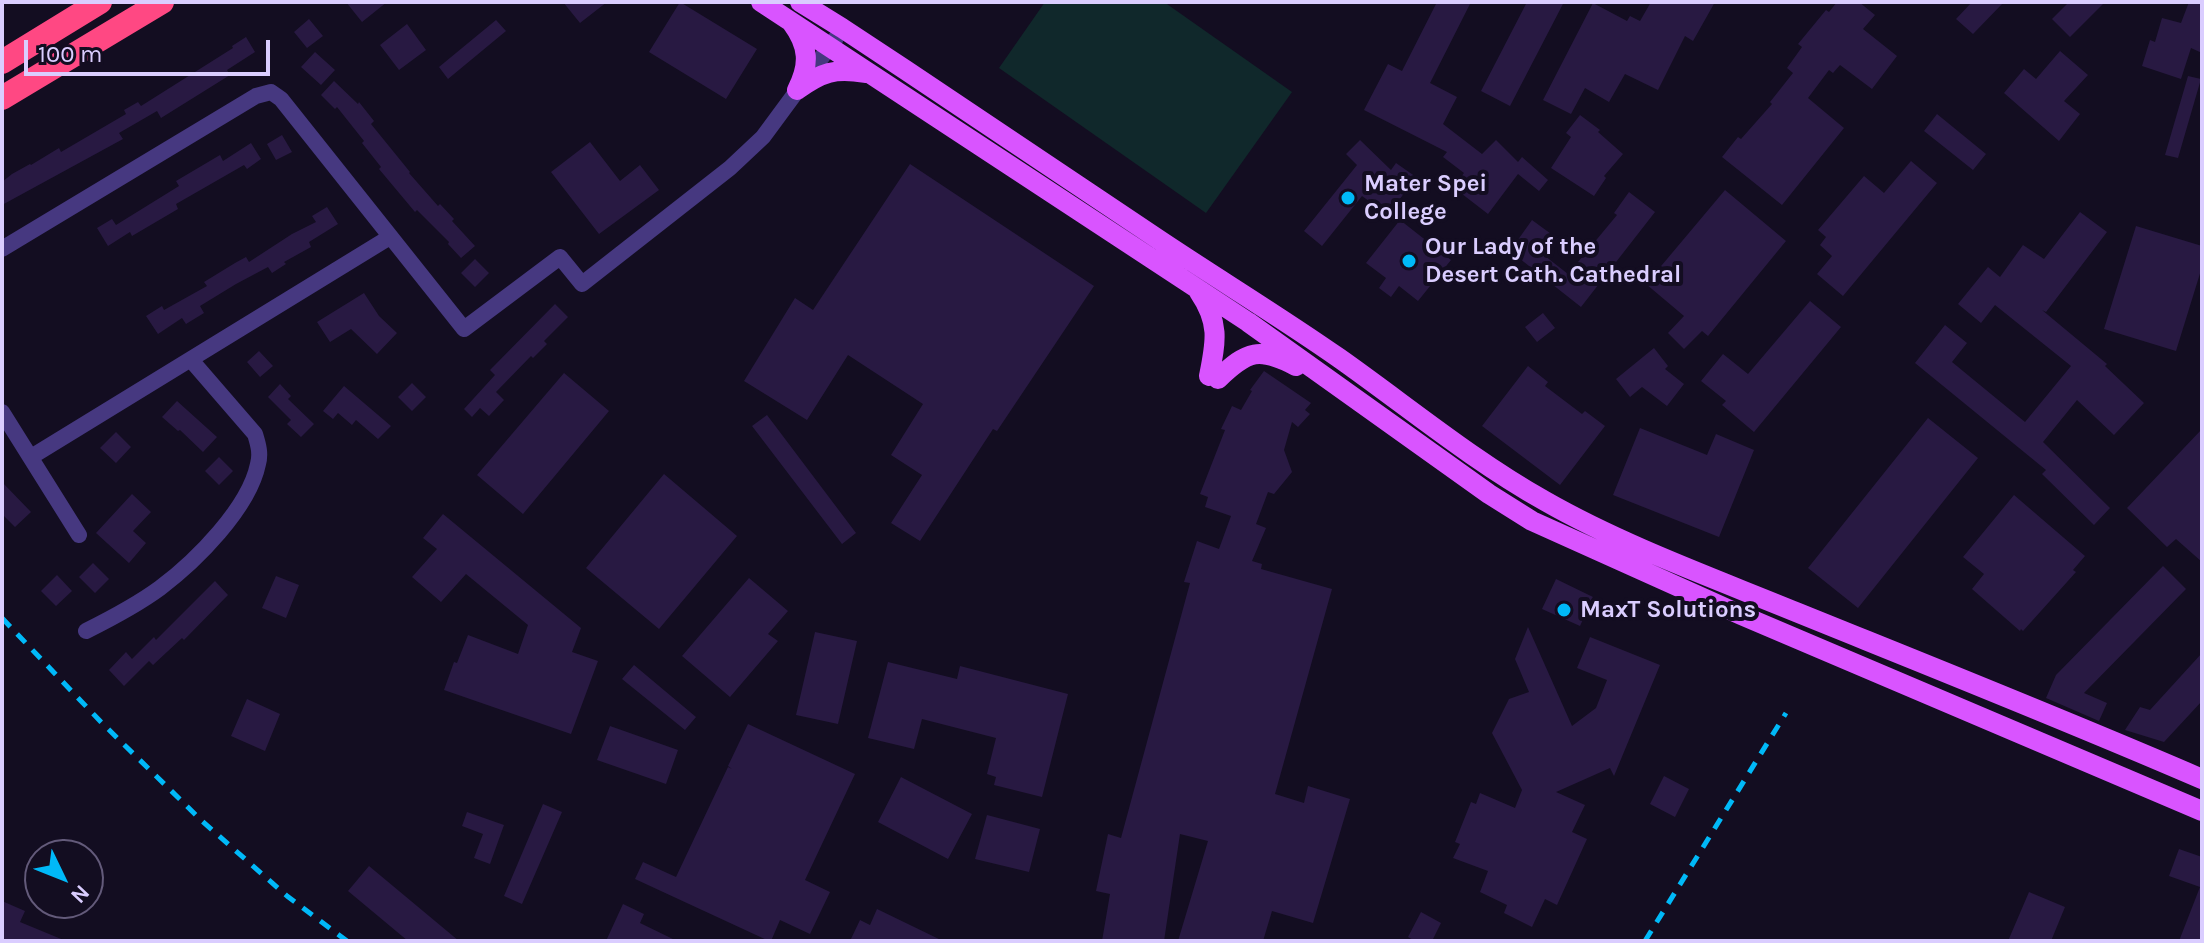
<!DOCTYPE html>
<style>
body{margin:0}
#map{position:relative;width:2204px;height:943px;overflow:hidden;background:#130d21;font-family:Karla,sans-serif}
canvas{display:block}
.frame{position:absolute;inset:0;border:4px solid #dacdff;pointer-events:none}
.north{position:absolute;left:24px;top:839px;width:80px;height:80px;box-sizing:border-box;background:#130d21;border:2px solid #635a7a;border-radius:50%;rotate:133deg;font-size:22px;font-weight:700;line-height:32px;text-align:center;color:#dacdff}
.north::after{content:'';display:block;margin:auto;width:28px;height:36px;background:#00b9f8;clip-path:polygon(50% 0,100% 100%,50% 72%,0 100%)}
.scale{position:absolute;left:24px;top:40px;width:246px;height:36px;box-sizing:border-box;border:4px solid #dacdff;border-top:0;padding-left:10px;font-size:24px;line-height:28px;white-space:nowrap;color:#dacdff;-webkit-text-stroke:6px #130d21;paint-order:stroke}
</style>
<div id="map">
<canvas width="2204" height="943"></canvas>
<div class="frame"></div>
<div class="north">N</div>
<div class="scale">100 m</div>
</div>
<script>
const ctx = document.querySelector('canvas').getContext('2d');
ctx.lineJoin = 'round';
function fillPath(path, color) { ctx.fillStyle = color; ctx.fill(path, 'evenodd'); }
function trace(path, color, width, dash) { ctx.strokeStyle = color; ctx.lineWidth = width; ctx.lineCap = dash ? 'butt' : 'round'; ctx.setLineDash(dash || []); ctx.stroke(path); }
function label(font, color, halo, rows, align = 'center') {
  ctx.font = font + ' Karla,sans-serif'; ctx.lineWidth = 8; ctx.setLineDash([]); ctx.textBaseline = 'middle'; ctx.strokeStyle = halo; ctx.fillStyle = color; for (const [text, x, y, turn = 0] of rows) {
    ctx.save(); ctx.translate(x, y); ctx.rotate((+turn || 0) * Math.PI / 180); ctx.textAlign = isNaN(turn) ? turn : align; if (halo) ctx.strokeText(text, 0, 0); ctx.fillText(text, 0, 0); ctx.restore();
  }
}
const green = new Path2D(`
 M1045 2H1164L1292 92 1206 213 999 68Z`);
const building = new Path2D(`
 M346 2H387L362 22Z
 M563 2H607L580 23Z
 M680 2 757 49 726 99 649 52Z
 M1437 2H1471L1430 83 1457 97 1443 124 1482 154 1496 140 1518 162 1522 157 1548 180 1539 191 1518 174 1488 214 1453 187 1464 173 1443 157 1447 152 1364 110 1388 64 1402 71Z
 M1527 2H1564L1510 106 1481 91Z
 M1651 2H1715L1693 41 1685 36 1658 90 1625 74 1609 102 1585 88 1571 114 1543 100 1593 3 1627 21 1630 16 1640 21Z
 M1837 2H1859L1875 15 1863 29 1897 56 1872 89 1840 65 1833 73 1829 70 1808 98 1844 128 1782 205 1722 157 1738 137 1741 139 1772 104 1770 102 1793 73 1787 68 1802 47 1798 44 1826 10 1829 12Z
 M1972 2H2004L1973 34 1956 19Z
 M2069 2H2105L2070 37 2052 19Z
 M2189 2 2202 4V53L2191 48 2181 79 2142 66 2150 40 2155 42 2162 18 2181 23Z
 M309 19 323 36 307 48 294 32Z
 M496 20 506 31 448 79 439 67Z
 M407 24 426 50 399 70 380 45Z
 M246 37 255 52 227 70 230 75 161 118 157 111 119 133 123 139 2 205V182L12 174 30 164 31 165 59 148 61 152 126 114 124 110 138 102 141 106 233 48 232 46Z
 M2060 51 2088 75 2064 101 2080 114 2059 141 2004 93 2024 69 2036 79Z
 M315 52 335 70 321 85 301 67Z
 M2188 76 2201 79 2178 158 2165 155Z
 M334 81 358 104 359 102 374 121 371 124 410 172 409 173 438 206 440 204 454 219 452 221 475 246 461 258 448 244 449 242 417 210 415 212 379 169 381 167 362 143 364 141 337 107 335 109 321 95Z
 M1937 114 1986 154 1973 170 1924 131Z
 M1580 115 1600 130 1598 132 1623 154 1604 176 1606 178 1594 196 1551 168 1571 137 1566 133Z
 M282 135 292 152 276 160 267 144Z
 M1360 140 1391 170 1396 163 1416 177 1388 215 1362 196 1322 246 1304 231 1357 165 1346 154Z
 M590 142 620 181 640 165 659 190 599 234 551 172Z
 M251 143 261 159 247 169 244 165 176 204 178 209 132 236 130 232 108 246 97 228 112 219 116 225 179 186 176 181 220 155 223 161Z
 M1911 161 1937 183 1843 296 1817 274 1832 256 1820 245 1826 237 1818 230 1864 176 1884 193Z
 M910 164 1094 286 997 431 993 429 920 541 891 523 922 475 891 455 923 404 848 355 807 420 744 381 795 298 813 310Z
 M1725 190 1786 241 1708 336 1702 331 1684 349 1668 333 1684 316 1646 284Z
 M1629 192 1655 212 1581 307 1510 251 1532 220 1558 239 1545 256 1568 274 1617 215 1614 213Z
 M327 207 338 224 309 242 311 247 284 262 286 264 272 273 268 267 236 284 200 306 204 313 186 324 182 318 158 334 146 316 162 306 164 310 207 286 204 282 235 263 246 257 249 262 292 234 316 222 312 216Z
 M2080 212 2107 232 2046 312 2042 310 2107 364 2105 366 2144 403 2114 435 2077 400 2043 442 2110 508 2094 525 2042 474 2046 470 1915 363 1945 325 1967 343 1952 362 2025 422 2071 366 1995 305 1981 323 1958 304 1988 267 2000 277 2023 245 2044 259Z
 M1400 220 1451 260 1418 301 1399 286 1391 297 1379 288 1386 278 1366 263Z
 M2136 226 2202 246V267L2176 351 2104 329Z
 M475 259 489 273 475 287 461 273Z
 M364 293 379 316 397 333 377 354 351 329 330 342 317 322Z
 M1810 301 1841 327 1754 432 1722 405 1726 401 1701 381 1723 354 1748 374Z
 M555 304 568 317 544 341 547 344 533 358 531 356 496 392 504 400 489 416 480 408 472 417 464 409 495 375 490 370Z
 M1543 313 1555 328 1537 342 1525 327Z
 M1654 348 1668 366 1665 369 1684 384 1667 406 1642 387 1630 397 1616 379Z
 M259 351 273 366 260 377 247 362Z
 M1528 366 1548 382 1545 386 1582 414 1585 411 1605 426 1560 485 1482 426Z
 M1264 371 1311 403 1305 410 1310 414 1298 427 1292 422 1284 450 1292 472 1274 494 1268 492 1256 524 1266 528 1252 561 1262 564 1261 569 1332 589 1275 794 1304 803 1308 786 1350 799 1313 923 1272 911 1263 941H1178L1208 841 1180 834 1164 941H1102L1110 894 1096 891 1108 834 1121 838 1190 583 1184 582 1197 541 1219 549 1231 516 1205 507 1208 497 1200 494 1225 430 1221 429 1232 406 1241 410 1252 391 1250 390Z
 M564 373 609 411 523 514 477 475Z
 M412 383 426 397 412 411 398 397Z
 M280 384 291 396 288 399 314 424 301 437 287 424 291 420 268 397Z
 M344 386 391 426 378 439 356 420 352 425 338 413 333 419 323 411Z
 M177 401 217 437 203 452 180 430 178 431 162 417Z
 M767 415 856 533 842 544 752 426Z
 M1928 418 1978 458 1858 608 1808 568Z
 M1640 428 1707 455 1716 434 1754 450 1719 537 1613 495Z
 M2202 429V562L2176 539 2167 547 2127 508Z
 M116 432 131 447 116 463 100 448Z
 M219 457 233 471 219 485 205 471Z
 M664 474 737 536 659 629 586 568Z
 M2 482 31 512 15 527 2 514Z
 M132 494 151 512 133 531 146 543 129 563 96 533Z
 M2014 495 2085 556 2073 570 2076 572 2023 631 2021 629 2020 631 1972 589 1984 574 1963 557Z
 M443 514 581 628 572 652 598 661 571 734 444 690 454 662 457 663 468 635 518 654 528 625 466 574 441 602 412 577 437 549 423 538Z
 M93 563 109 579 95 593 79 577Z
 M2163 566 2186 589 2084 693 2107 703 2099 721 2046 698 2056 675Z
 M57 575 72 591 56 606 41 591Z
 M276 576 299 585 286 618 262 608Z
 M749 578 788 611 768 634 778 641 730 697 682 656Z
 M1556 579 1593 597 1580 626 1542 609Z
 M215 581 228 595 184 640 182 638 153 665 149 661 124 686 109 670 126 652 132 659 154 637 156 640Z
 M1528 627 1572 726 1596 708 1607 680 1577 668 1590 637 1660 665 1614 776 1610 768 1556 792 1585 805 1572 832 1587 839 1557 905 1545 899 1532 927 1504 913 1507 905 1480 892 1488 871 1453 858 1460 844 1455 842 1471 802 1476 804 1480 793 1515 808 1522 790 1492 733 1509 699 1529 692 1515 659Z
 M815 632 857 641 838 724 796 715Z
 M2202 653V701L2164 742 2125 730 2140 707 2150 710Z
 M888 662 957 679 960 666 1068 694 1042 797 994 785 996 777 987 774 996 738 922 719 914 749 868 738Z
 M634 665 696 717 685 730 622 679Z
 M247 699 280 714 265 751 231 736Z
 M748 724 855 774 805 880 830 892 810 934 780 920 771 941H769L635 879 643 862 676 877 728 767 732 769 728 766Z
 M610 726 678 750 666 784 597 760Z
 M1664 776 1689 789 1675 817 1650 804Z
 M901 777 972 814 948 859 878 822Z
 M543 804 562 812 522 904 504 896Z
 M467 812 504 825 490 864 474 858 483 834 462 826Z
 M987 815 1040 829 1029 872 975 859Z
 M2179 849 2202 857V941H2179L2200 887 2169 876Z
 M369 866 459 941H408L348 891Z
 M2029 892 2065 907 2051 941H2008Z
 M2 901 25 911 20 922 66 941H2Z
 M623 904 644 914 640 923 677 941H606Z
 M877 909 943 941H850L860 920 870 925Z
 M1421 912 1441 923 1432 941H1415L1408 937Z`);
const street = new Path2D(`
 M2 249 256 96 271 92 281 99 464 329 560 257 582 284 730 168 763 137 836 38
 M2 412 79 535
 M31 457 390 237
 M86 631C112 618 137 605 160 588 196 561 249 508 258 464 261 453 258 444 255 434L191 360`);
const primary = new Path2D(`
 M761 2 1248 322 1489 494 1532 521 1741 615 2202 811
 M800 2 842 28C947 97 1051 168 1155 237 1216 278 1279 316 1339 358 1407 406 1472 460 1545 501 1622 545 1713 578 1796 612 1932 667 2068 721 2202 779
 M792 23C809 46 810 65 797 90
 M797 90C822 72 835 68 865 73
 M1199 292C1220 323 1216 341 1209 376
 M1218 379C1248 350 1259 347 1296 366`);
const highway = new Path2D(`
 M2 62 100 2
 M2 98 162 2`);
const rail = new Path2D(`
 M2 618 101 722 202 821 287 896 347 941
 M1645 941 1786 713`);
const markers = [
 [1348,198,8,"#00b9f8"],
 [1409,261,8,"#00b9f8"],
 [1564,610,8,"#00b9f8"]
];
const poiNames = [
 ["Mater Spei",1364,184],
 ["College",1364,212],
 ["Our Lady of the",1425,247],
 ["Desert Cath. Cathedral",1425,275],
 ["MaxT Solutions",1580,610]
];
fillPath(green, '#10282b');
fillPath(building, '#281942');
trace(street, '#463880', 16);
trace(primary, '#d954ff', 20);
trace(highway, '#ff4883', 24);
trace(rail, '#00b9f8', 5, [12, 10]);
for (const [x, y, r, color] of markers) { const dot = new Path2D(); dot.arc(x, y, r, 0, 2 * Math.PI); ctx.fillStyle = color; ctx.fill(dot); trace(dot, '#130d21', 3); }
label('bold 24px', '#dacdff', '#130d21', poiNames, 'left');
</script>
